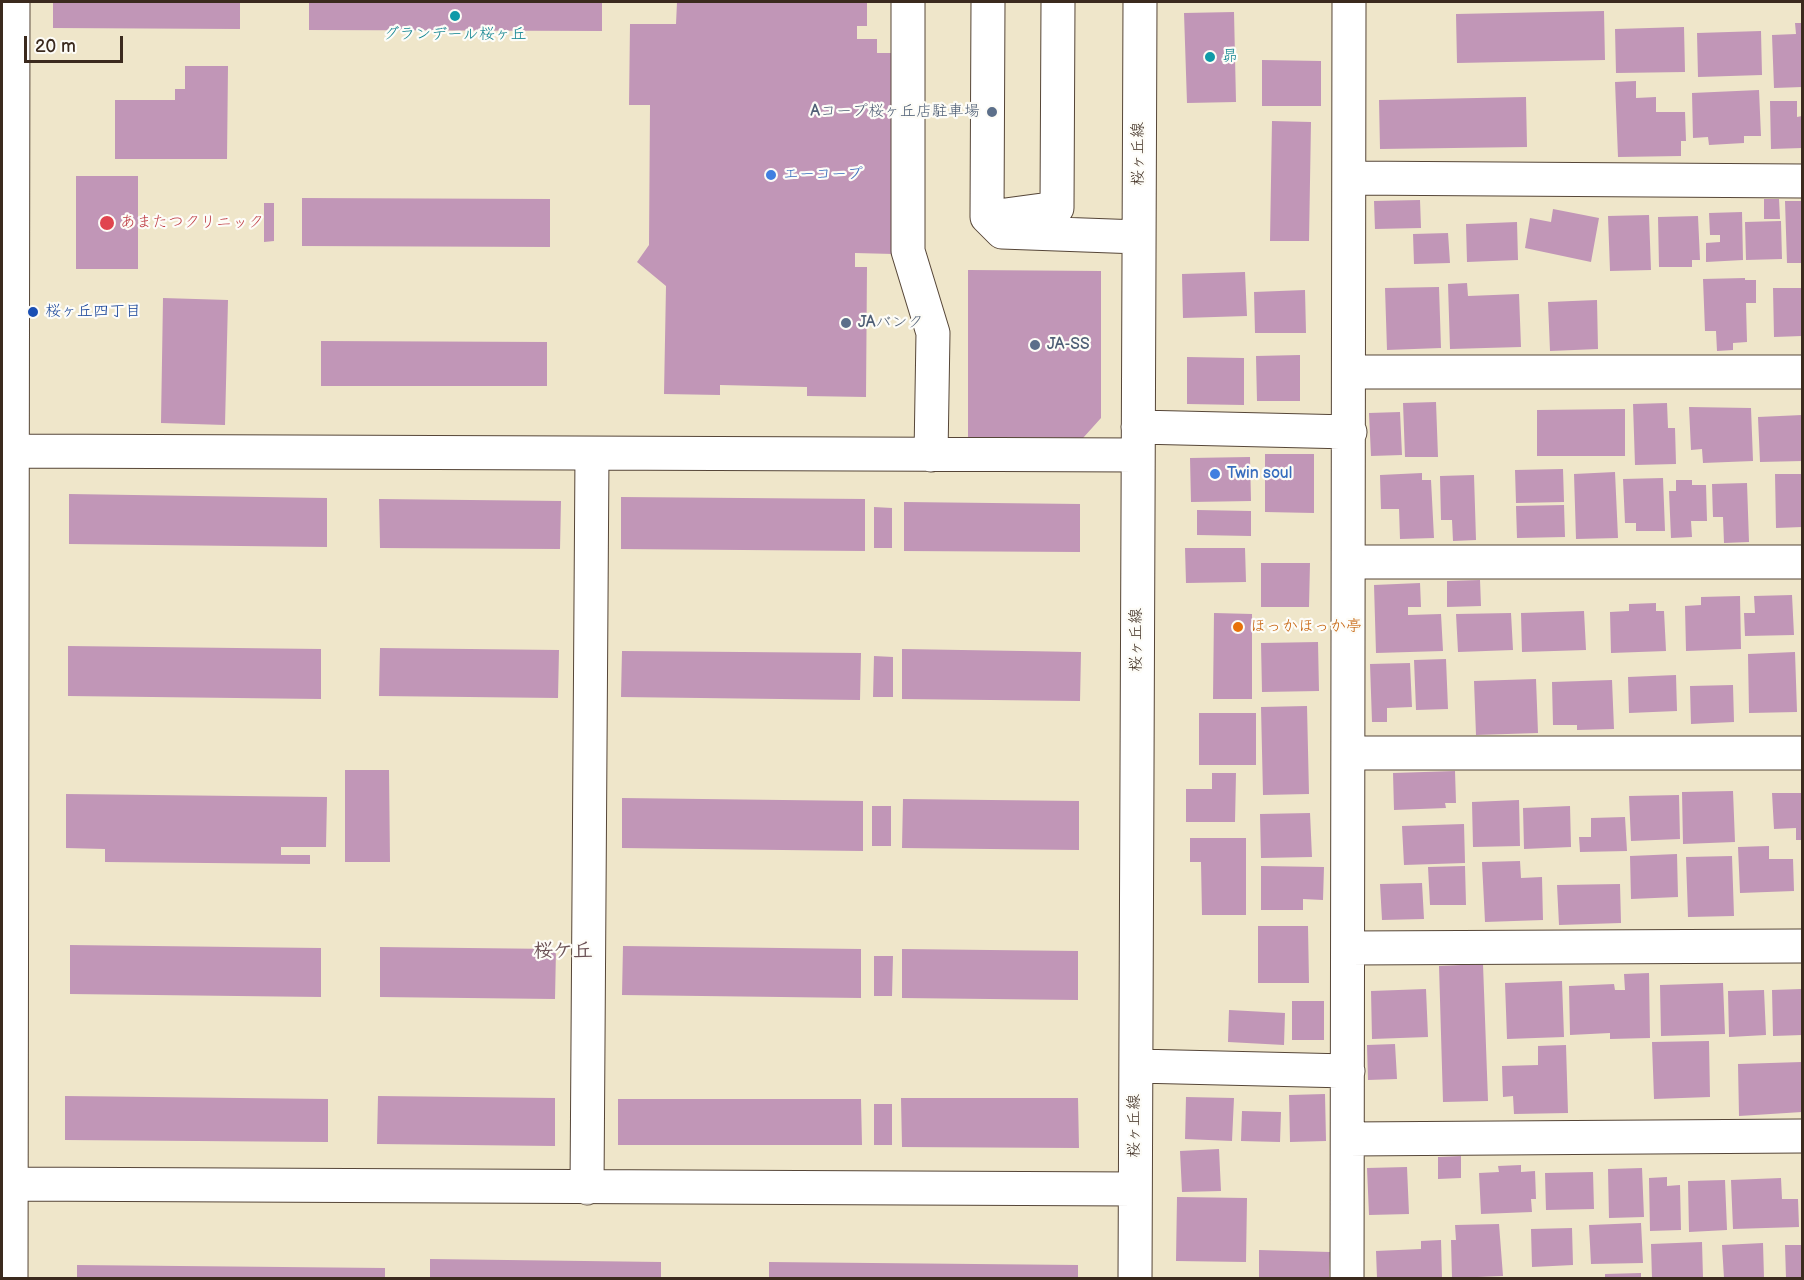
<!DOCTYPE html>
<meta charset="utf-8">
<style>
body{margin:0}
#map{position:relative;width:1804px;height:1280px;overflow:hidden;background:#efe6ca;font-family:"Balsamiq Sans",sans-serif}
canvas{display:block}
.frame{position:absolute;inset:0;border:3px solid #3b2a1e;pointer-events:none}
.scale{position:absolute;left:24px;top:36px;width:99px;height:27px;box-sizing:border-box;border:3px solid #3b2a1e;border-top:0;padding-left:8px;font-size:18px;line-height:21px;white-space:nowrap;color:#3b2a1e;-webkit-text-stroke:4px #fdfcf7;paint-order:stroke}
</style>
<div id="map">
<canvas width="1804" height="1280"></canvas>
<div class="frame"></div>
<div class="scale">20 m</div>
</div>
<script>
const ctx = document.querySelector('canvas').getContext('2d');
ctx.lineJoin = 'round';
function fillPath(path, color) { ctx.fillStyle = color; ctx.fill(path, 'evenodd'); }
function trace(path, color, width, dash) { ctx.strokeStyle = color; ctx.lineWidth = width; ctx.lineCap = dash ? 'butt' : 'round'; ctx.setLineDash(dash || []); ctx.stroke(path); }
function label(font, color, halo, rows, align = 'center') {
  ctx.font = font + ' "Balsamiq Sans","Klee One",sans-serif'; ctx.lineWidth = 4.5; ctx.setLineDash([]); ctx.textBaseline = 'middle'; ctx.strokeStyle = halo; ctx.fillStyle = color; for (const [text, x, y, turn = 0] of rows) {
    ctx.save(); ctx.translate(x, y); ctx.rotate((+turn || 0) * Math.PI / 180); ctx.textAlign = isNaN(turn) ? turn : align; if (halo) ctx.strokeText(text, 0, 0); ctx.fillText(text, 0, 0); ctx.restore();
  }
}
const building = new Path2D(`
 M53 2H240V29L53 28Z
 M309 2H602V31L309 30Z
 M677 2H867V26H857V39H877V53H894L893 254 855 253V267H867L866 397 807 396V387L720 385V395L664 394 666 286 637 262 649 245 650 105H629L630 24H676Z
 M1604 11 1605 60 1457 63 1456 14Z
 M1234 12 1236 102 1187 103 1184 13Z
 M1795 23H1802V87L1774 88 1772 35 1796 34Z
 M1684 27 1685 72 1616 73 1615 29Z
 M1761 31 1762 75 1698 77 1697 33Z
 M1262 60 1321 61V106H1262Z
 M185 66H228L227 159H115V100H175V89H185Z
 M1636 81V98L1656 97V112H1685L1686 141H1681V156L1618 157 1615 82Z
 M1759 90 1761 136H1744V143L1709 145 1708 137 1693 138 1692 93Z
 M1526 97 1527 147 1380 149 1379 100Z
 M1770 101H1797V117L1802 116V148L1771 149Z
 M1272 121 1311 122 1309 241H1270Z
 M76 176H138V269H76Z
 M302 198 550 199V247L302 246Z
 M1764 199H1779L1780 219H1764Z
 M1420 200 1421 228 1375 229 1374 201Z
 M1785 201H1802V263H1787Z
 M264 203H274V241L264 242Z
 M1553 209 1599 218 1591 262 1525 248 1530 218 1551 222Z
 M1742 212 1743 260 1706 262V243L1720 242V235H1710L1709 213Z
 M1649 215 1651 270 1610 271 1608 216Z
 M1698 216 1700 260H1692V267H1659L1658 217Z
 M1781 221 1782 259 1746 260 1745 222Z
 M1517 222 1518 260 1467 262 1466 224Z
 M1448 233 1450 263 1414 264 1413 234Z
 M968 270 1101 271V418L1083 438 968 437Z
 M1245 272 1247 316 1183 318 1182 274Z
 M1745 278V280H1756V303H1746L1747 342 1733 343V350L1717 351 1716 331H1705L1703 279Z
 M1467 283 1468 296 1519 294 1521 347 1450 349 1448 284Z
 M1439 287 1441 348 1387 350 1385 288Z
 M1773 288H1802V336L1774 337Z
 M1305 290 1306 333H1255L1254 292Z
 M163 298 228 300 225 425 161 423Z
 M1597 300 1598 349 1550 351 1548 302Z
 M321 341 547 342V386H321Z
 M1300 355V401H1257L1256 356Z
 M1187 357 1244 358V405L1187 404Z
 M1436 402 1438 457H1405L1403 403Z
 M1667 403 1668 428H1675L1676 464 1635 465 1633 404Z
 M1689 407 1751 408 1753 461 1703 463 1702 449 1691 450Z
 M1625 409V456H1537V410Z
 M1400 412 1402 455 1371 456 1369 413Z
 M1802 415V461L1760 462 1758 417Z
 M1265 454H1314V513L1265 512Z
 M1250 457 1251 501 1191 502 1190 458Z
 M1563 469 1564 502 1516 503 1515 470Z
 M1615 472 1618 538 1576 539 1574 474Z
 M1422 473V480H1431L1434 538 1400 539 1399 509H1381L1380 475Z
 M1775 474H1802V527L1776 528Z
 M1474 475 1476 540 1453 541 1452 520H1441L1440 476Z
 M1663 478 1665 531H1636V523H1625L1623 479Z
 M1676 480H1692V485H1706L1707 521H1691L1692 537 1671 538 1669 491H1676Z
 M1747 483 1749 542 1724 543 1723 517H1713L1712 484Z
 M69 494 327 498V547L69 544Z
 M621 497 865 499V551L621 549Z
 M379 499 561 501 560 549 380 548Z
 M904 502 1080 504V552L904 551Z
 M1564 505 1565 537 1517 538 1516 506Z
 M874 507 892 508V548H874Z
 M1197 510 1251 511V536L1197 535Z
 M1185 548H1245L1246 582 1186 583Z
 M1261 563H1310L1309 607H1261Z
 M1480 580 1481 606 1447 607V581Z
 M1420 583 1421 607H1408V615L1441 614 1443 651 1376 653 1374 585Z
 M1792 595 1794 635 1745 636 1744 613H1755L1754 596Z
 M1740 596 1741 649 1686 651 1685 606 1701 605V597Z
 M1656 603V611H1664L1666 651 1611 653 1610 612 1629 611V604Z
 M1584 611 1586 650 1522 652 1521 613Z
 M1214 613 1252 614V699H1213Z
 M1511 613 1513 650 1458 652 1456 614Z
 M1318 642 1319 691 1262 692 1261 643Z
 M68 646 321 649V699L68 696Z
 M380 648 559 650 558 698 379 696Z
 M902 649 1081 652 1080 701 902 699Z
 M622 651 861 653 860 700 621 697Z
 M1795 652 1797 712 1749 713 1748 654Z
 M874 656 893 657V697H873Z
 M1446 659 1448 709 1416 710 1414 660Z
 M1410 663 1412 707 1387 708V722H1372L1370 664Z
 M1676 675 1677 711 1629 713 1628 677Z
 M1536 679 1538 733 1476 735 1474 681Z
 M1612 680 1614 729 1577 730V725H1553L1552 682Z
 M1733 685 1734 722 1691 724 1690 686Z
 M1307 706 1309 794 1263 795 1261 707Z
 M1199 713H1256V765H1199Z
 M345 770H389L390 862H345Z
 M1455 771 1456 803H1445L1446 808 1394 810 1393 773Z
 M1212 773H1236L1235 822H1186V789H1212Z
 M1733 791 1735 842 1683 844 1682 792Z
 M1772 793H1802V840H1796V828L1774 829Z
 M66 794 327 797 326 847H281V855H310V864L105 862V849L66 848Z
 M1679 795 1680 839 1631 841 1629 796Z
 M622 798 863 801V851L622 848Z
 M903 799 1079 801V850L902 848Z
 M1519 800 1520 846 1473 847 1472 802Z
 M872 806H891V846H872Z
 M1570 806 1571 847 1524 849 1523 808Z
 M1310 813 1312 857 1261 858 1260 814Z
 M1625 817 1627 851 1580 852 1579 837H1591V818Z
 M1464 824 1465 863 1404 865 1402 826Z
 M1190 838H1246V915H1202L1201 862H1190Z
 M1769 846V859H1793L1794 891 1740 893 1738 847Z
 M1677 854 1678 897 1631 899 1630 856Z
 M1732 856 1734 916 1688 917 1686 857Z
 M1520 861 1521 878 1542 877 1543 920 1485 922 1482 862Z
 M1261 866 1324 867 1323 900 1303 899V910H1261Z
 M1465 866 1466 905H1430L1428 867Z
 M1422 883 1424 919 1382 920 1380 884Z
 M1620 884 1621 923 1559 925 1557 885Z
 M1258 926H1308L1309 983H1258Z
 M70 945 321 948V997L70 994Z
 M623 946 861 949V998L622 995Z
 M380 947 556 949 555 999 380 997Z
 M902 949 1078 951V1000L902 998Z
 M874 956H893L892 996H874Z
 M1483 964 1488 1101 1443 1102 1439 966Z
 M1649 973 1650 1038 1610 1039V1033L1570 1035 1569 986 1614 984 1615 990H1625L1624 974Z
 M1562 981 1564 1037 1507 1039 1505 983Z
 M1723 983 1725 1034 1661 1036 1660 985Z
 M1426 989 1428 1037 1372 1039 1371 991Z
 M1802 989V1035L1773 1036 1772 990Z
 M1764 990 1766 1035 1729 1037 1728 991Z
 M1292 1001H1324V1040H1292Z
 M1229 1010 1285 1013 1284 1045 1228 1042Z
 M1709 1041 1710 1097 1654 1099 1652 1042Z
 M1395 1044 1397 1079 1368 1080 1367 1045Z
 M1566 1045 1568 1113 1514 1114 1513 1096 1503 1097 1502 1066 1538 1065V1046Z
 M1802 1062V1112L1739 1116 1738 1064Z
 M1325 1094 1326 1141 1290 1142 1289 1095Z
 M65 1096 328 1099V1142L65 1140Z
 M378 1096 555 1098V1146L377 1144Z
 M1186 1097 1234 1098 1232 1141 1185 1139Z
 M901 1098H1078L1079 1148 902 1147Z
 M618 1099H861L862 1145H618Z
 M874 1104H892V1145H874Z
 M1242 1111 1281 1112 1280 1142 1241 1141Z
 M1219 1149 1221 1191 1182 1192 1180 1151Z
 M1461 1156V1178L1438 1179V1157Z
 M1521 1165V1172L1535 1171 1536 1199H1531L1532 1212 1481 1214 1479 1173 1499 1172 1498 1166Z
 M1407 1167 1409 1214 1369 1215 1367 1168Z
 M1642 1168 1644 1217 1609 1218 1608 1169Z
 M1593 1172 1594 1209 1546 1210 1545 1173Z
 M1667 1177V1186L1680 1185 1681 1230 1650 1231 1649 1178Z
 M1781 1178 1782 1199H1798L1799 1227 1733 1229 1731 1180Z
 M1725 1180 1727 1230 1689 1232 1688 1181Z
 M1177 1197 1247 1198 1246 1262 1176 1261Z
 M1641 1223 1643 1263 1591 1264 1589 1225Z
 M1499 1224 1503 1276 1452 1278 1451 1240H1456L1455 1225Z
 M1572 1228 1573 1265 1532 1267 1531 1229Z
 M1441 1240 1442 1278H1377L1376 1251 1421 1249V1241Z
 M1702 1242 1703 1278H1652L1651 1244Z
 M1763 1243 1764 1278H1724L1722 1245Z
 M1785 1245H1802V1278H1786Z
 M1259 1250 1330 1252 1329 1278H1259Z
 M430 1259 661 1262V1278H430Z
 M769 1262 1078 1265V1278H769Z
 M77 1265 385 1268V1278H77Z
 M1641 1273V1278H1605V1274Z`);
const minor = new Path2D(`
 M908 2V251L933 333 931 455
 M988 2 987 217 1002 232 1139 237
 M1349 178 1802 181
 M998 216 1057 208 1058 2
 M1349 372H1802
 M1138 427 1350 432
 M13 451 1138 455
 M1350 562H1802
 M1349 753H1802
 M1348 948 1802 946
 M1136 1066 1348 1071
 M1348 1139 1802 1136
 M11 1184 1135 1189
 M587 1188 592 454
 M11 1278 13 2
 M1135 1278 1140 2
 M1347 1278 1349 2`);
const markers = [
 [455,16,6,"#0f9aa8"],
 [1210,57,6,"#0f9aa8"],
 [992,112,6,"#5c6f8a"],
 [771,175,6,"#3f7fe0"],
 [107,223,8,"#e0444e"],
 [33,312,6,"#1a4fb4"],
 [846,323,6,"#5c6f8a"],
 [1035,345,6,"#5c6f8a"],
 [1215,474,6,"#3f7fe0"],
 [1238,627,6,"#e8710a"]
];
const cultureNames = [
 ["グランデール桜ヶ丘",455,35],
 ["昴",1222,57,"left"]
];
const serviceNames = [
 ["Aコープ桜ヶ丘店駐車場",980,112,"right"],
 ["JAバンク",858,323],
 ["JA-SS",1047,345]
];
const streetNames = [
 ["桜ヶ丘線",1139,154,-90],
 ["桜ヶ丘線",1137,640,-90],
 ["桜ヶ丘線",1135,1126,-90]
];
const shopNames = [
 ["エーコープ",783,175],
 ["Twin soul",1227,474]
];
const healthNames = [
 ["あまたつクリニック",120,223]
];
const transitNames = [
 ["桜ヶ丘四丁目",45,312]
];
const foodNames = [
 ["ほっかほっか亭",1250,627]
];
const quarterNames = [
 ["桜ケ丘",563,952]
];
fillPath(building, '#c196b7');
trace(minor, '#564638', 35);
trace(minor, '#fff', 33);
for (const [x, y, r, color] of markers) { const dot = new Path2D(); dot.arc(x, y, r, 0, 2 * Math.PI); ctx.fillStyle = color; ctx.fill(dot); trace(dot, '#fdfcf7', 2); }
label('16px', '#0d838f', '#fdfcf7', cultureNames);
label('16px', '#4e5e75', '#fdfcf7', serviceNames, 'left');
label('16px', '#3b2a1e', '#fdfcf7', streetNames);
label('16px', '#366cbe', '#fdfcf7', shopNames, 'left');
label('16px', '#be3a42', '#fdfcf7', healthNames, 'left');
label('16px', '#164399', '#fdfcf7', transitNames, 'left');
label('16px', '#c56008', '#fdfcf7', foodNames, 'left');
label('bold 20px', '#6a5054', '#fdfcf7', quarterNames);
</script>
